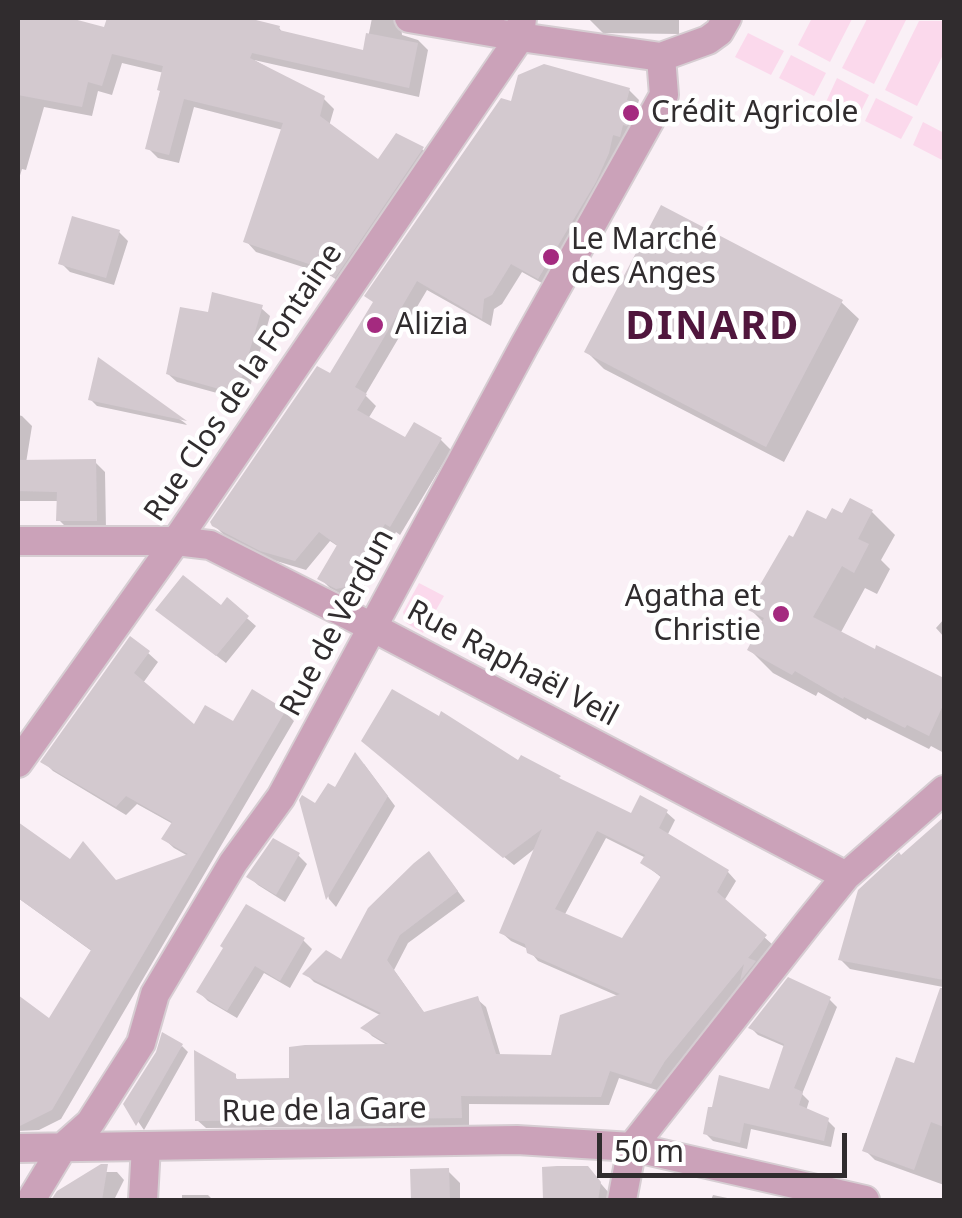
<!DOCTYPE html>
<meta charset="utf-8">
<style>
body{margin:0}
#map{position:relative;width:962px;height:1218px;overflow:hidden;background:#faf0f6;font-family:"Noto Sans",sans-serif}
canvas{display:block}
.frame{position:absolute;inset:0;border:20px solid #302c2e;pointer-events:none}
.scale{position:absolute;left:597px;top:1133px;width:250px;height:45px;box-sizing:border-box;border:5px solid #302c2e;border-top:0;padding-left:12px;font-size:30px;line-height:35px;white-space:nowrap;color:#302c2e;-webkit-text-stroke:8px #fff;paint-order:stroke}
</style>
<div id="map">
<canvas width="962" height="1218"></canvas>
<div class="frame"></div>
<div class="scale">50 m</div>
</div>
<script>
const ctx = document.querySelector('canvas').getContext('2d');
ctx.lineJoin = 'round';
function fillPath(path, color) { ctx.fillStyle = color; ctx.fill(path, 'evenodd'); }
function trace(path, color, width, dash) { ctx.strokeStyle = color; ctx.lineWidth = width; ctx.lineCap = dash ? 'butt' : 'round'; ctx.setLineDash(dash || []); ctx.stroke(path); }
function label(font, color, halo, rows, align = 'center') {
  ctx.font = font + ' "Noto Sans",sans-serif'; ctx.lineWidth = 9; ctx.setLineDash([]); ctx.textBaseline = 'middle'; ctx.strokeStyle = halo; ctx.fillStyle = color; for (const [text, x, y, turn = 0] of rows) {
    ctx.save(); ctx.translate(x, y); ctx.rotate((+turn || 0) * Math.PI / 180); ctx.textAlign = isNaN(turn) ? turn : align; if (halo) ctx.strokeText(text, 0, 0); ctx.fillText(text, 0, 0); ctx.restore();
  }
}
const green = new Path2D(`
 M812 18 852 19 830 62 798 45Z
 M867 19 906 20 874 84 842 68Z
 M919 21H944V53L917 106 885 90Z
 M748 33 784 51 771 75 735 57Z
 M791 55 826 73 814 96 779 78Z
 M837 78 869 95 858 117 826 102Z
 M876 98 913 117 901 139 865 121Z
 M923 122 944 133V161L913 145Z
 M419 583 444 596 423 633 406 623 403 612Z`);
const shadow = new Path2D(`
 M18 18H67L106 30 110 18H212L220 20 221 18H238L279 28 284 34 365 53 372 18H405L401 25 402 35 418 40 428 50 419 97 254 60 323 98 334 109 329 126 379 163 422 149 432 159 346 286 331 276 256 252 246 241 283 130 194 107 179 163 158 158 148 148 164 73 122 63 112 95 98 91 92 116 44 107 26 170 22 169 18 182Z
 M588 18H679V34L603 33Z
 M629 90 639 100 637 107 647 117 549 287 522 272 502 304 494 309 491 326 427 290 365 395 376 406 368 419 406 441 415 426 441 440 451 450 400 535 396 532 359 595 348 598 330 588 320 578 339 547 330 541 306 570 273 560 225 536 214 525 331 376 513 104Z
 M119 232 128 241 114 285 70 272 61 263Z
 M841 302 859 319 784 462 604 369 587 352Z
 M261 308 270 316 246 401 177 382 168 374 210 315Z
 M100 362 185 423 187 425 97 406 90 399Z
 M18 415 22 416 32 426 26 463 95 462 105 472 106 530H69L59 520V501H18Z
 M851 501 872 512 895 535 881 560 890 569 877 594 865 588 840 634 876 652 878 648 944 681V753L931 746 929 749 867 718 866 720 818 692 816 696 773 673 750 650 764 623 749 608 794 540 827 522 843 516Z
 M227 601 256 626 226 663 167 618 221 608Z
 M944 619V637L936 628Z
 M148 653 158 662 143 683 194 728 234 724 285 712 294 721 61 1119 39 1130 18 1131V998L49 1021 93 952 18 898V825L71 863 116 883 188 856 174 848 164 839 173 824 137 804 126 815 53 771 44 762Z
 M373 750 519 764 522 758 559 778 565 784 632 816 666 812 675 820 667 836 728 872 736 881 724 901 773 945 750 988 744 982 673 1070 660 1091 619 1078 609 1105 469 1104V1126L206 1128 197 1120 234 1076 239 1081H291L390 1047 372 1036 364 1028 382 1016 314 982 306 974 342 962 437 863 465 901 408 943 394 970 425 1014 477 999 486 1007 501 1057H553L620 997 538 961 528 949 511 941 502 933 537 847 514 865ZM606 838 646 858 643 863 662 878 623 941 564 916Z
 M364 764 395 806 336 907 329 899 302 800 316 807Z
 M943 830H944V1185L875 1160 865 1150 916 1066 943 987 850 969 841 960 901 858Z
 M298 855 307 864 285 902 258 885 249 877Z
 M303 940 312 949 290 988 264 973 237 1018 208 1001 199 992Z
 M789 980 830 1000 837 1007 802 1094 809 1101 806 1111 827 1120 835 1128 831 1147 751 1129 747 1149 713 1141 705 1133 771 1092 786 1047 758 1035 751 1028Z
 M182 1046 188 1052 144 1130 126 1104Z
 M544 1169 596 1178 609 1193 608 1200H545Z
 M448 1171 460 1183V1200H413V1172Z
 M92 1172H117L124 1180 114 1200H59L66 1189Z
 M182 1195H208L213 1200H182Z
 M713 1195 737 1200H711Z`);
const building = new Path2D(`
 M18 18H70L104 27 107 18H248L280 26 279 30 363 50 366 33 418 43 409 88 252 53 250 58 325 96 320 116 378 159 396 133 424 147 335 278 318 267 243 242 283 123 184 99 169 155 145 149 160 91 157 90 163 66 112 54 102 86 88 82 82 107 18 95Z
 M544 64 630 88 627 100 638 105 627 126 623 125 620 137 613 135 609 153 596 182 538 279 511 264 492 295 484 299 482 319 417 281 355 387 367 394 357 410 405 437 414 422 442 438 390 527 385 524 350 586 336 589 317 579 337 545 319 532 295 561 260 551 212 526 210 522 317 366 330 373 373 302 364 296 501 98 511 101 518 75Z
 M661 205 843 300 766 447 584 352Z
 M72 216 120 230 106 278 58 264Z
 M212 292 263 305 237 394 166 374 180 307 208 312Z
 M98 357 187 421 88 400Z
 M96 459 97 521H56L57 492 18 491V460Z
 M850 498 873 510 858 539 869 544 854 573 842 566 813 617 875 649 876 645 944 678V703L929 736 907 725 905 728 844 697 843 699 795 671 792 675 747 650 764 618 746 609 789 535 793 537 807 510 826 519 832 508 842 513Z
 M183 575 221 605 227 597 249 616 216 656 155 610Z
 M130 636 150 651 134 673 194 724 205 705 233 721 252 689 286 710 52 1110 18 1127V995L49 1018 91 950 18 898V822L70 859 83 841 116 880 188 854 161 839 172 822 126 796 116 807 40 762Z
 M392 689 439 716 441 711 518 760 521 755 561 776 559 778 631 813 640 795 668 810 659 828 729 870 717 892 767 935 748 958 756 961 740 981 744 964 665 1061 651 1084 610 1071 601 1097 461 1096 462 1118 195 1121 194 1050 236 1074V1079L289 1078V1047L305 1045 388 1044 360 1028 381 1013 302 974 326 950 341 959 368 908 414 863 429 851 458 891 400 935 387 960 424 1012 478 996 496 1054 551 1055 560 1015 620 994 527 953 525 944 499 933 542 829 503 858 361 741ZM597 831 645 855 640 863 661 876 622 938 555 909Z
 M355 752 388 796 326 900 299 800 302 795 315 803 328 783 335 787Z
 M944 817V980L838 960 858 890 899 852 901 855Z
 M273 838 300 853 276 895 246 877Z
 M246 904 305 938 280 981 255 966 227 1011 196 992 223 948 220 946Z
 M788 977 831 997 794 1088 803 1092 799 1105 829 1118 824 1141 744 1123 740 1143 703 1134 708 1107H712L719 1075 769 1089 784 1044 748 1028Z
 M940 988H944V1127L931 1122 914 1170 862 1151 896 1057 914 1063Z
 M162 1032 183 1044 136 1126 123 1104 156 1052Z
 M101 1164H108L102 1200H51L57 1191Z
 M557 1166H588L601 1182 598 1200H543L542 1167Z
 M449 1168 450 1200H411L410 1169Z`);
const street = new Path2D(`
 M409 18 520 37 661 57 708 40 719 32 727 18
 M18 541H176L210 545 372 627 846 876
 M18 763 176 541 520 37 522 18
 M18 1148 517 1140 632 1147 865 1200
 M31 1200 63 1147 90 1123 141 1043 155 994 233 863 281 797 524 346 664 95 661 57
 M143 1200 146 1146
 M622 1200 632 1147 808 923 846 876 944 790`);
const markers = [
 [631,113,10,"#a42a7f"],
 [551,257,10,"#a42a7f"],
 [375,325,10,"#a42a7f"],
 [781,614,10,"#a42a7f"]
];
const poiNames = [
 ["Crédit Agricole",651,113],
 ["Le Marché",571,240],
 ["des Anges",571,274],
 ["Alizia",395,325],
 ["Agatha et",761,597,"right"],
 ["Christie",761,631,"right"]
];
const streetNames = [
 ["Rue Clos de la Fontaine",244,383,-56],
 ["Rue de Verdun",338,623,-62],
 ["Rue Raphaël Veil",512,664,28],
 ["Rue de la Gare",324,1111,-1]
];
const districtNames = [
 ["DINARD",713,328]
];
fillPath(green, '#fbd9ec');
fillPath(shadow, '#0003');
fillPath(building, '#d3c9cf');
trace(street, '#d6cdd2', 32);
trace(street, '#cba2b9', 28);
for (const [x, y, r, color] of markers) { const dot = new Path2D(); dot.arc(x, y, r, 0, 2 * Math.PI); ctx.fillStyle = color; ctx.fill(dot); trace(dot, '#fff', 4); }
label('30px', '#302c2e', '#fff', poiNames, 'left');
label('30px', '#302c2e', '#fff', streetNames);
ctx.letterSpacing = '2.5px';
label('bold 40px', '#50163d', '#fff', districtNames);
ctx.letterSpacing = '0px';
</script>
